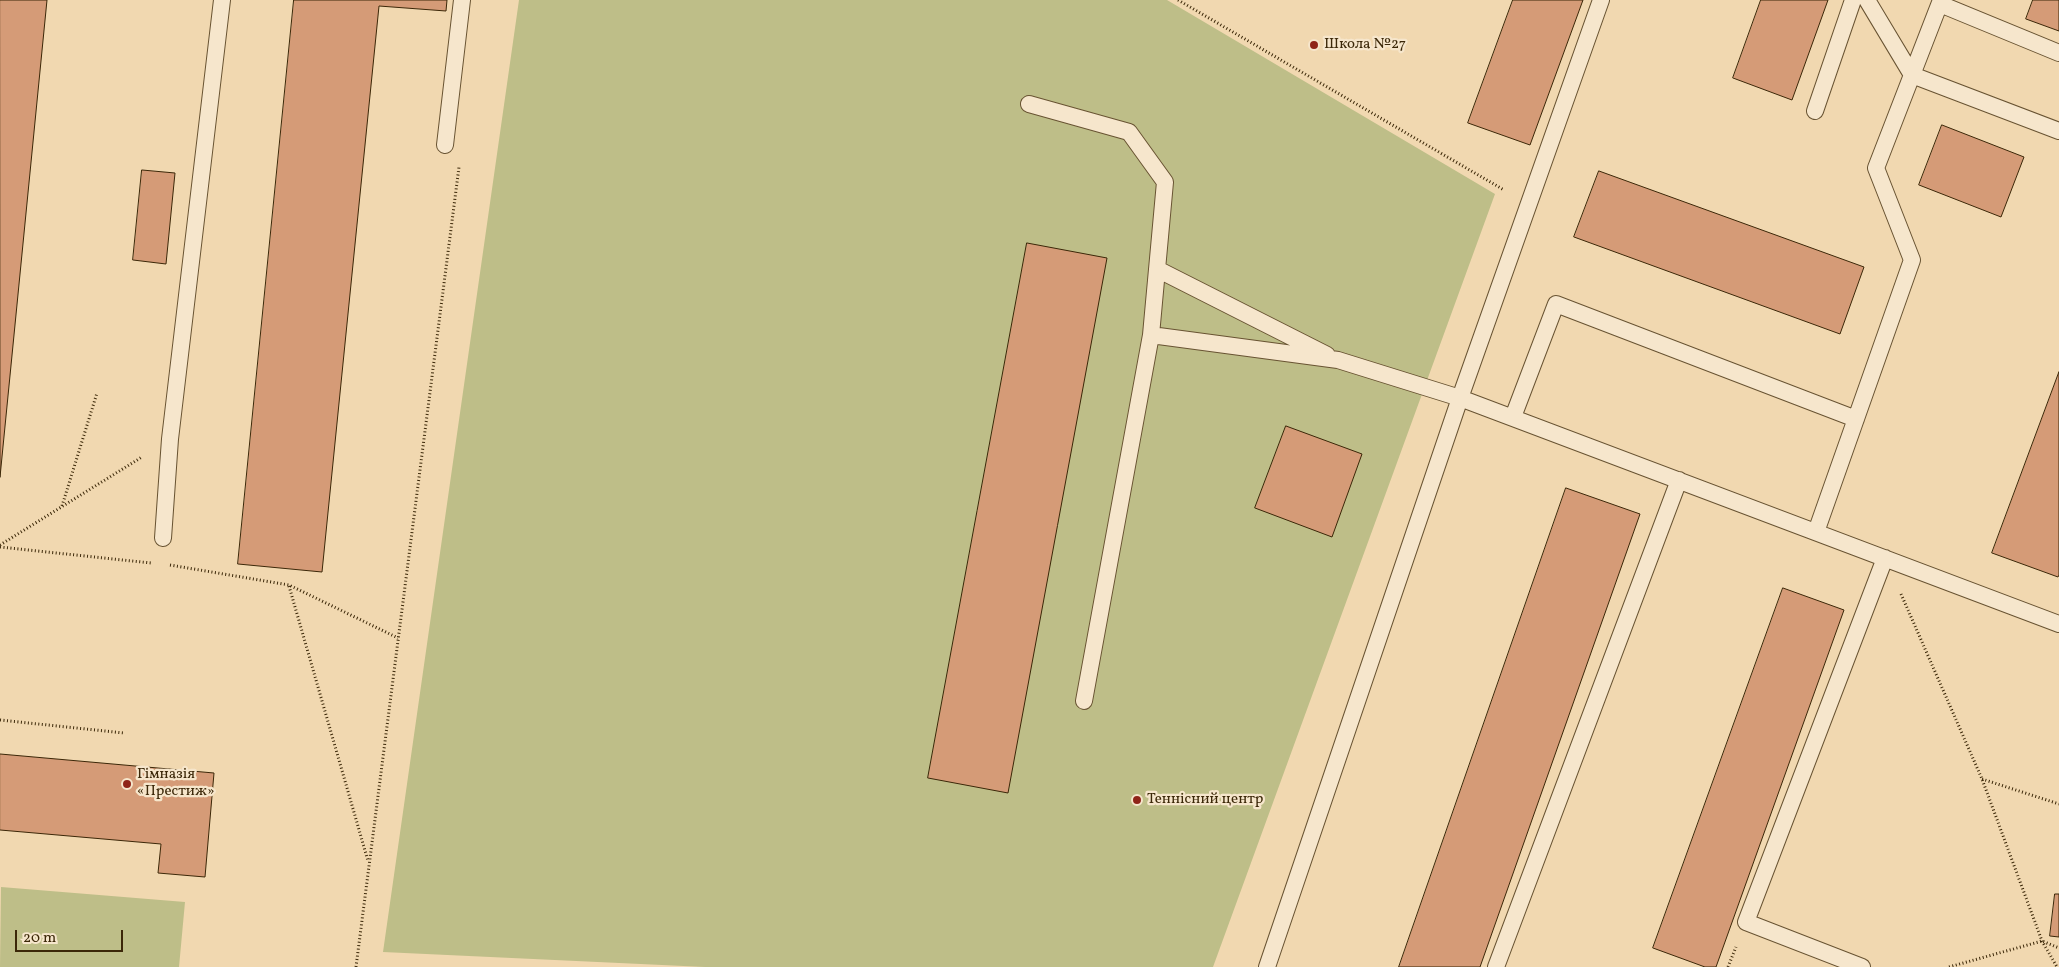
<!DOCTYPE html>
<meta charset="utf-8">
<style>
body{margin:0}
#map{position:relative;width:2059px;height:967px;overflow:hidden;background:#f1d8b0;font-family:Vollkorn,serif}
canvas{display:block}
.scale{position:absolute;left:15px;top:930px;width:108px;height:22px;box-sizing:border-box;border:2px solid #3b2708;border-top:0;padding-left:6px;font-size:15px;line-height:18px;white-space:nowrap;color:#3b2708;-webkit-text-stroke:4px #f6e6cc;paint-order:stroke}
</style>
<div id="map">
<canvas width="2059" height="967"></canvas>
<div class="scale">20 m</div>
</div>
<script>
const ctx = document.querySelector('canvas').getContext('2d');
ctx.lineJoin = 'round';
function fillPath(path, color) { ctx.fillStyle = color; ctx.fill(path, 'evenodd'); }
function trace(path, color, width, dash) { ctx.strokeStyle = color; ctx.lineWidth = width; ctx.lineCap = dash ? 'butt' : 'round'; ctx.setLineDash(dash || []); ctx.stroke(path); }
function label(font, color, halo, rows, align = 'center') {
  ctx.font = font + ' Vollkorn,serif'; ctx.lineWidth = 4.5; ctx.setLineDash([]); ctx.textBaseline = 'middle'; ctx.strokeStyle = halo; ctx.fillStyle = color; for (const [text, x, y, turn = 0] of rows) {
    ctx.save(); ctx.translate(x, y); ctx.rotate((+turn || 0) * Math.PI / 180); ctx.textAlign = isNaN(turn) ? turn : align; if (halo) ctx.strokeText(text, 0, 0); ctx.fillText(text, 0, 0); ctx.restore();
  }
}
const green = new Path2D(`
 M519 0H1167L1495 194 1213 967H705L383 952Z
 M1 887 185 902 179 967H0Z`);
const building = new Path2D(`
 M0 0H47L0 477Z
 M294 0H447L446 11 379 6 322 572 238 564Z
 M1513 0H1583L1530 145 1468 123Z
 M1761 0H1828L1792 100 1733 78Z
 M2033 0H2059V31L2026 19Z
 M1942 125 2024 157 2001 217 1919 185Z
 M142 170 175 173 166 264 133 260Z
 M1599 171 1864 267 1840 334 1574 237Z
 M1027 243 1107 258 1008 793 928 778Z
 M2059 372V575L2058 577 1992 553Z
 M1286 426 1362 454 1332 537 1255 508Z
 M1566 488 1640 514 1480 967H1399Z
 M1783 588 1844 610 1716 967H1705L1653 948Z
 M0 754 214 773 205 877 158 873 161 844 0 830Z
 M2055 894H2059V937L2050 936Z`);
const path = new Path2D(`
 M1178 0 1504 190
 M62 506 97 393
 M0 545 142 457
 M0 547 151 563
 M170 565 289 585 398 638
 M289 586 368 861
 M1901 594 1982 779 2042 941 2057 967
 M0 720 124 733
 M1982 779 2059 804
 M356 967 459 167
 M1728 967 1736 947
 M1949 967 2042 941 2059 948`);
const lane = new Path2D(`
 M1867 0 1912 75 2059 131
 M1940 4 2059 53
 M1029 104 1129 132 1165 182 1151 335 1338 360 1460 398 2059 624
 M1815 111 1853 0
 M445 145 462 0
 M1157 269 1327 355
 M1513 417 1556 304 1856 419
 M1816 532 1912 260 1876 168 1941 0
 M163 538 170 439 222 0
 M1084 701 1151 335
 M1267 967 1460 398 1601 0
 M1496 967 1679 480
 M1862 967 1746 922 1885 558`);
const markers = [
 [1314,45,5,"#8f2418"],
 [127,784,5,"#8f2418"],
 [1137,800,5,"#8f2418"]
];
const poiNames = [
 ["Школа №27",1324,45],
 ["Гімназія",137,775],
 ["«Престиж»",137,792],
 ["Теннісний центр",1147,800]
];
fillPath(green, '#bebe88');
fillPath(building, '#d59b77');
trace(building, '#3b2708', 1);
trace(lane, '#685332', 18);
trace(path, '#3b2708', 3, [1, 2.5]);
trace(lane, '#f6e6cc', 16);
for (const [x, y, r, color] of markers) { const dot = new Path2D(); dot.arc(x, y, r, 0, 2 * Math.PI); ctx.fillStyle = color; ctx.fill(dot); trace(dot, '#f6e6cc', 2); }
label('15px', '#3b2708', '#f6e6cc', poiNames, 'left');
</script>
